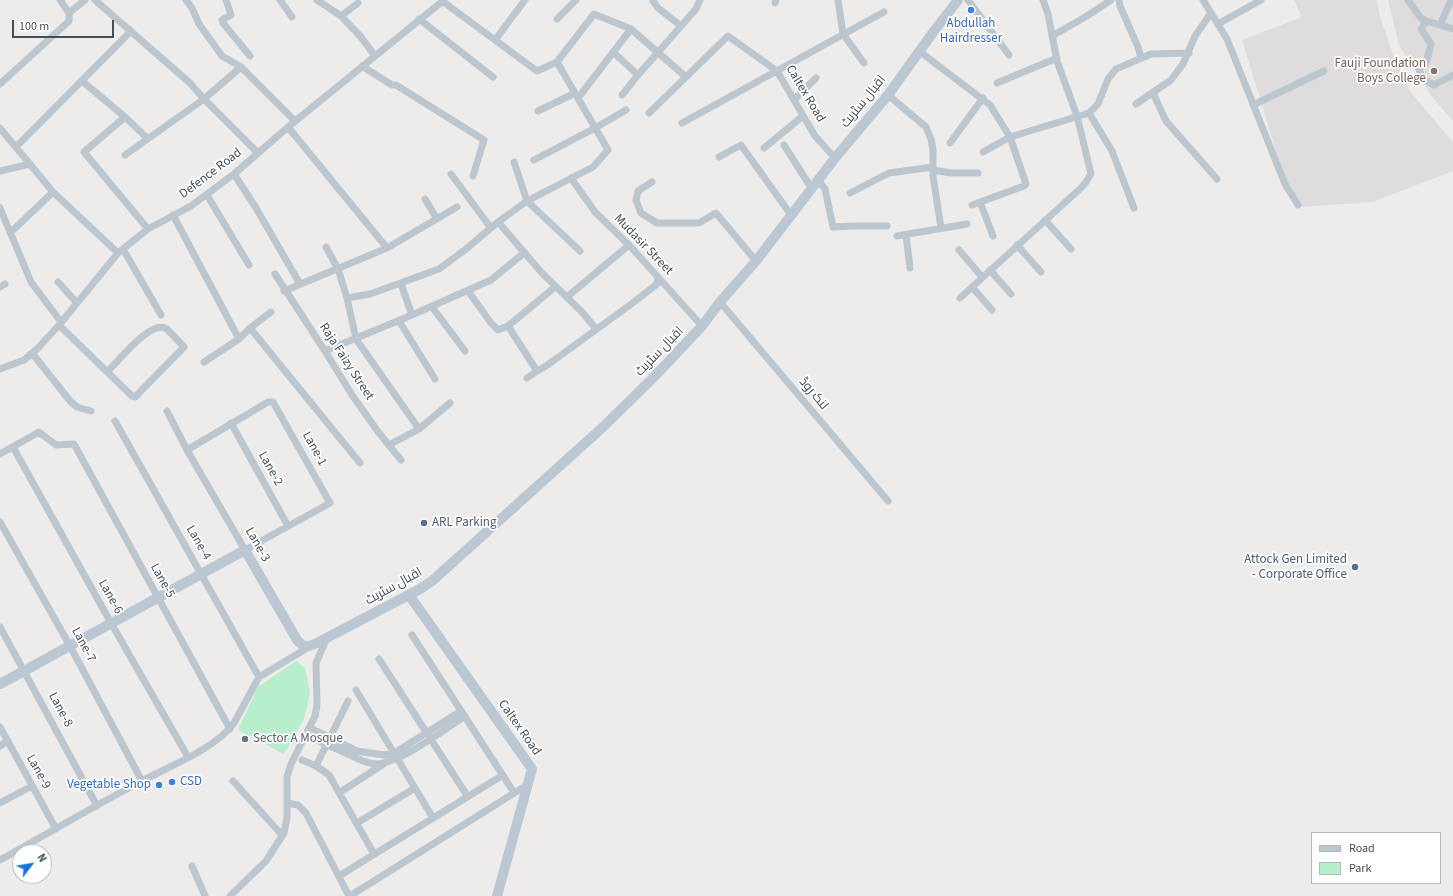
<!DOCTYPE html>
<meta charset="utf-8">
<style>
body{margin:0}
#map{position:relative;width:1453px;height:896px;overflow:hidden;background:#eeebeb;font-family:"Source Sans 3",sans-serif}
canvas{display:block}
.legend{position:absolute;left:1311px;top:832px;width:130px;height:52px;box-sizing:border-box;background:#fff;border:1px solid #b4b9bc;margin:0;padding:5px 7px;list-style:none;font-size:12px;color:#434f58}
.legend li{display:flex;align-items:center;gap:8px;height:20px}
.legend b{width:20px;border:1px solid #b4b9bc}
.north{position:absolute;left:12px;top:844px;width:40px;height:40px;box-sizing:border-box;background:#fff;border:1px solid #b4b9bc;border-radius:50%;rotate:59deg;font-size:11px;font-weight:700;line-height:16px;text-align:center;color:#434f58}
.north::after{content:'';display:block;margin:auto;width:14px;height:18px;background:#1671dd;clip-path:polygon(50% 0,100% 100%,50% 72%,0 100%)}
.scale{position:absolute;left:12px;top:20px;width:102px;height:18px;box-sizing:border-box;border:2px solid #434f58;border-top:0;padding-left:5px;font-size:12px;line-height:14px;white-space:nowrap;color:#434f58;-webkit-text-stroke:3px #fff;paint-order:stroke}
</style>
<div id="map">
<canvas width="1453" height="896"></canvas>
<ul class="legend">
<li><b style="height:5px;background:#bbc7d2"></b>Road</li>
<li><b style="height:11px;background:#b7eecb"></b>Park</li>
</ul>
<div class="north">N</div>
<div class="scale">100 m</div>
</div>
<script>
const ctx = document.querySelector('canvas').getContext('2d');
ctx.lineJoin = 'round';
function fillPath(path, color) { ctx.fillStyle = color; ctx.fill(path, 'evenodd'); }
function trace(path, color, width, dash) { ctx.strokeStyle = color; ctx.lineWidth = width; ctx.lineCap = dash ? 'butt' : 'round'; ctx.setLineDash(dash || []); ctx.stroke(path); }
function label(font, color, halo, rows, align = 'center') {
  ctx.font = font + ' "Source Sans 3",Cairo,sans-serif'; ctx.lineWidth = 3.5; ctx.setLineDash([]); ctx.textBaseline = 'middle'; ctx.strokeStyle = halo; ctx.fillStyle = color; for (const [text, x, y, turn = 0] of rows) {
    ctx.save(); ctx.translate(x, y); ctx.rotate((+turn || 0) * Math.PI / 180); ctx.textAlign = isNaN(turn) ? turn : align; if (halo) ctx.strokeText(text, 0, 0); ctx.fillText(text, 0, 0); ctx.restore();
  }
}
const education = new Path2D(`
 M1294 0H1377L1379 13 1393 54 1411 93 1453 142V171L1372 202 1302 207 1283 174 1242 40 1302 17Z
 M1388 0H1453V121L1432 97 1399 45Z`);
const green = new Path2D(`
 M296 661 305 668 310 693 304 719 284 754 238 730 258 687Z`);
const street = new Path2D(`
 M95 0 190 83 204 99 258 153
 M186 0 192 8 199 24 222 56 241 67 295 121
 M226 0 231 15 222 20 223 23 250 56
 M280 0 292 17
 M317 0 341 16 361 37 375 56
 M653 0V1L658 8 681 26
 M838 0 843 34 864 63
 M968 0 1009 55
 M1119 0 1120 6 1138 47 1141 58
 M1203 0 1227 39 1285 184 1298 205
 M1408 0 1420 17 1426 21
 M442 1 537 71 557 62 594 14 631 29 686 77
 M775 3 776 0
 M69 13 85 0
 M341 16 358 3
 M419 19 493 77
 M557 19 576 0
 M1218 24 1261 0
 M1440 25 1451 0
 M1453 29 1426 21 1421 29 1431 44 1426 63 1419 69C1420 78 1426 81 1434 85L1453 75
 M1052 36 1087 16 1111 0
 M495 40 525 0
 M919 51 990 105 1010 137 1026 184 1024 186 972 205
 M613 52 638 75
 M362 66 392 85H396L484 140 473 176
 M82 81 125 117 147 138
 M997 83 1057 58
 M0 84 69 21V13L60 0
 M1153 93 1166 121 1217 179
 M622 95 638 75 696 9 700 0
 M888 95 926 127 931 139 933 150V176L941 228
 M578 98 631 29
 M794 100 816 78
 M1136 104 1171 80 1183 64 1195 36 1211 13
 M1253 105 1324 71
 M538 111 575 93
 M649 113 728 36 777 71 815 136 835 158
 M1089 113 1112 151 1134 208
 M125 117 84 152 148 229
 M682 123 884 12
 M288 127 387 248
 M0 128 53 192 118 253
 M950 143 983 98
 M784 145 812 189
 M16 147 131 31
 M764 148 803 116
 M983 152 1010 137 1089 113 1098 104 1108 79 1116 69 1151 54 1189 53
 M125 155 204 99 241 67
 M719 157 741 145 791 215
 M534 160 595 128 626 110
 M514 162 527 201 580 251
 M933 170 951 173H978
 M0 171 30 164
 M234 174 256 208 300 284
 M451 174 491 228
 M571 178 595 212 629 245 702 326
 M818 180 825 189 833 227 853 226H887
 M652 182 638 191 636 200 641 213 657 223H699L716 213 756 261
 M850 193 889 173 933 167
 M207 195 249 265
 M425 199 437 219
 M980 202 993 236
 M0 208 31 282 61 322
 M173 215 239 339 204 362
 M1045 220 1071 249
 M498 222 542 273 582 312 596 329
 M10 233 53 192
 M906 235 910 268
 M897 236 967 224
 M1017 245 1041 272
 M326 247 338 269 347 298 356 339 419 429
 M123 249 161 315
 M959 250 982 277
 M990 270 1011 294
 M275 274 325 351 352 395 379 433 401 460
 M58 282 77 303
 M401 284 412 315
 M0 287 5 284
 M972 287 992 310
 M284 291 387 248 457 207
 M468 291 491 323 498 330 508 326 555 287
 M567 297 629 245
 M347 298 370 294 439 269 466 249 498 222 527 201 593 167 608 150 557 62
 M960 298 1082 187 1086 182 1091 174 1077 116 1057 61 1048 14 1043 0
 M720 302 888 501
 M432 307 465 351
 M399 321 435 379
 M59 325 132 396 135 397 184 347 167 329C151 318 118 362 107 372
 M508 326 537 371 546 366 630 305 657 284 658 278
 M250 328 360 463
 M239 339 250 328 271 312
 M325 351 412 315 491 280 524 253
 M32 353 70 401 77 407 91 411
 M0 369 24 360 37 349 59 325 118 253 148 229 191 206 234 174 288 127 444 0
 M527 378 537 371
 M167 411 187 450 268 402H273L330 503 245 550 187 450
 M115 421 201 574 259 677
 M231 423 288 526
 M389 445 419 429 450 403
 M13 447 111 623 188 757
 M0 454 39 432 56 445 74 444 230 729
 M0 522 70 646 142 781
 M0 627 97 806
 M412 635 511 788
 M379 659 468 797
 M356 690 433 818
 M0 727 56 829
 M310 728 357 751 384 755 396 752 461 711
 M306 735 363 761C368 763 373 764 378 764 401 762 444 730 465 716
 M0 746 8 741
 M302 760 316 766 329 775 374 854
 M316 766 348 701
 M233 781 282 835
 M339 793 385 763
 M0 803 32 786
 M287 803 298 805 306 813 349 896
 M357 823 415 788
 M0 860C47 834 94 806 142 781 170 766 215 749 234 723L259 677 309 647
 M192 866 205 896
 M339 876 503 775
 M230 896 266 861 284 833 287 817V777L291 764 315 716 317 705 316 663 327 638
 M350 896 527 785`);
const secondary = new Path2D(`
 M409 595 532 769 497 896
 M0 684 245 550 297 640C304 648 308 647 317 643L420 589 432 581 603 427 654 377 702 326 720 302 756 261 835 158 888 95 934 31 958 0`);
const markers = [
 [971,10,4,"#3f7fe0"],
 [1434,71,4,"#8d6e63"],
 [424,523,4,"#5c6f8a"],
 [1355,567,4,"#5c6f8a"],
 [245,739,4,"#6b7280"],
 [172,782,4,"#3f7fe0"],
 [159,785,4,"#3f7fe0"]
];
const shopNames = [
 ["Abdullah",971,24],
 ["Hairdresser",971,39],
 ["CSD",180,782,"left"],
 ["Vegetable Shop",151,785,"right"]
];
const educationNames = [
 ["Fauji Foundation",1426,64],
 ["Boys College",1426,79]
];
const streetNames = [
 ["Caltex Road",805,94,59],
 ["اقبال سٹریٹ",864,102,-51],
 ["Defence Road",211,174,-37],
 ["Mudasir Street",643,245,46],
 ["اقبال سٹریٹ",660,352,-46],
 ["Raja Faizy Street",346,362,57],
 ["لنک روڈ",813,394,50],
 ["Lane-1",314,449,61],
 ["Lane-2",270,469,61],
 ["Lane-4",198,543,60],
 ["Lane-3",257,545,60],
 ["Lane-5",162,581,61],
 ["اقبال سٹریٹ",394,587,-29],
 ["Lane-6",110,597,61],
 ["Lane-7",83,645,62],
 ["Lane-8",60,710,62],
 ["Caltex Road",519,728,55],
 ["Lane-9",38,772,61]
];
const serviceNames = [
 ["ARL Parking",432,523],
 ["Attock Gen Limited",1347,560,"right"],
 ["- Corporate Office",1347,575,"right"]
];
const worshipNames = [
 ["Sector A Mosque",253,739]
];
fillPath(education, '#dfdcdd');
fillPath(green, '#b7eecb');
trace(street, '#bbc6ce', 7);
trace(secondary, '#bbc7d2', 10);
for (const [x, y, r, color] of markers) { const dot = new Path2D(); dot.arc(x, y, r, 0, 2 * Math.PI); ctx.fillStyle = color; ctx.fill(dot); trace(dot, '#fff', 1.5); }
label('13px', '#366cbe', '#fff', shopNames);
label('13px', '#785e54', '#fff', educationNames, 'right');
label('13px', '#434f58', '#fff', streetNames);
label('13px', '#4e5e75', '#fff', serviceNames, 'left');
label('13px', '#5b616d', '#fff', worshipNames, 'left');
</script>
